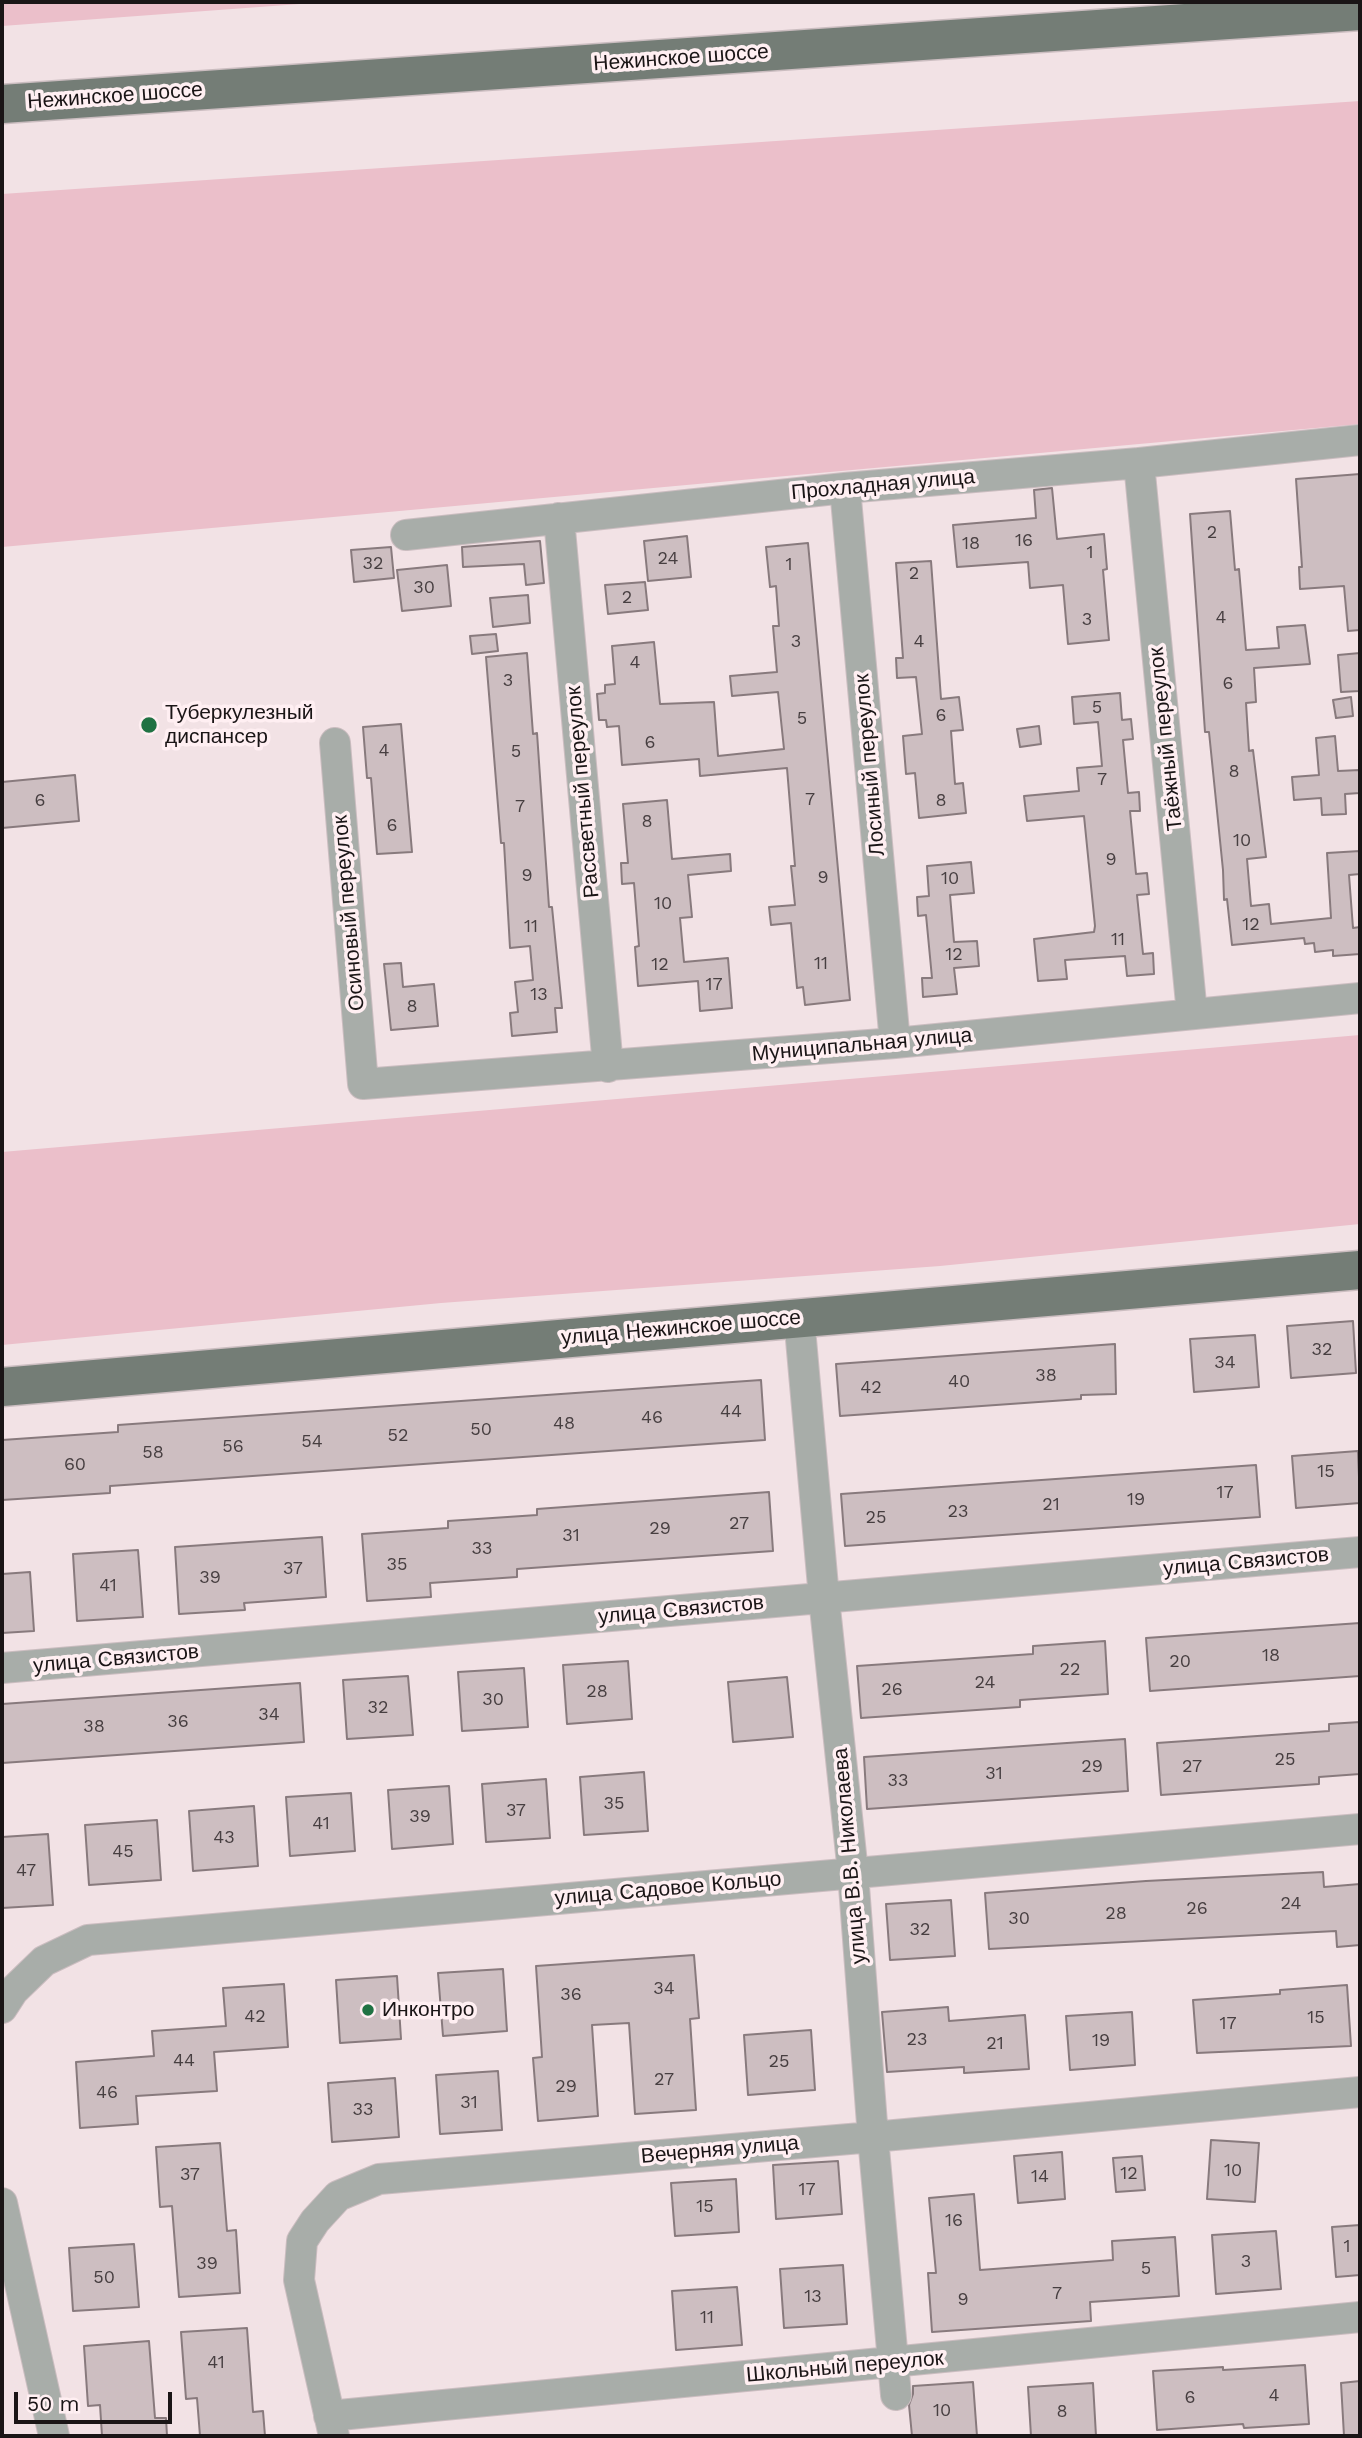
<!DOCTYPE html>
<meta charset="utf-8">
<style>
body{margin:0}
#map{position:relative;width:1362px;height:2438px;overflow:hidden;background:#f2e2e5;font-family:"Work Sans",sans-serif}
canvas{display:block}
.frame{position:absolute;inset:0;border:4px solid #1a1516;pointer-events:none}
.scale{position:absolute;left:14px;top:2392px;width:158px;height:32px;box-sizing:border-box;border:4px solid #1a1516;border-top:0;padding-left:9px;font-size:21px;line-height:24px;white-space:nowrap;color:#1a1516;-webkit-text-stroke:5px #ffeff2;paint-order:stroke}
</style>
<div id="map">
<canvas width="1362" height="2438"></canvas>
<div class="frame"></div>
<div class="scale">50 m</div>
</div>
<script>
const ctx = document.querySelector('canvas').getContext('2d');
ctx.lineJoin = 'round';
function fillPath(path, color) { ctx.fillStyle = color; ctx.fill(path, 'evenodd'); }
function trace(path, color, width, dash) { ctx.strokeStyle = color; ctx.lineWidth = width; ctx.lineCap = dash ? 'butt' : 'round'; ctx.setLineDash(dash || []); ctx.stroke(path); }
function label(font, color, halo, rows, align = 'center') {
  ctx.font = font + ' "Work Sans",sans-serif'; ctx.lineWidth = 7; ctx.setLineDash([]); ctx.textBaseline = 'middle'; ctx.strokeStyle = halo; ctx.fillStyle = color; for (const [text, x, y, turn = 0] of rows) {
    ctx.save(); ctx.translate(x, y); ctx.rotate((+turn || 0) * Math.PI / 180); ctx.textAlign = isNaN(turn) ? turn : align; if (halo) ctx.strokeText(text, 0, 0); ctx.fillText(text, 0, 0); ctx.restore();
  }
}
const green = new Path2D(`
 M2 2H327L2 26Z
 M1360 101V424L2 547V194Z
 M1360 1035V1224L940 1266 441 1303 2 1345V1152Z`);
const building = new Path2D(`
 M1360 474V630L1348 631 1344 586 1300 589 1299 567H1302L1296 479Z
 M1052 488 1057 539 1104 534 1107 569 1103 570 1109 640 1068 644 1063 585 1030 588 1028 562 957 567 953 525 1036 518 1034 490Z
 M1230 511 1235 570 1239 569 1246 650 1279 648 1277 627 1305 625 1310 664 1254 668 1256 702 1246 703 1249 751 1253 750 1266 857 1247 859 1251 906 1269 904 1271 924 1331 918 1327 853 1360 851V874L1349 875 1353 928 1360 927V954L1333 956V950L1315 952 1314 943 1305 944 1304 938 1232 945 1227 899 1224 900 1223 870 1209 732H1205L1190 514Z
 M687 536 691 577 648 581 644 541Z
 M540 541 544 583 526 585 524 564 463 567 462 547Z
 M808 543 850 1000 805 1005 803 987 797 988 791 923 771 925 769 907 795 905 791 866H795L787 768 700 776 699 759 622 765 619 726 607 727 606 720H599L597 694 605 693V685L615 684 612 646 654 642 660 704 714 702 718 756 784 749 778 692 732 696 730 676 777 672 773 626H779L776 586 770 587 766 547Z
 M391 547 394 578 354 582 351 550Z
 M931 561 941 699 959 697 963 730 951 731 955 784 963 783 966 813 919 818 915 773 906 774 903 736 922 734 916 677 897 678 896 658H903L896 563Z
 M447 565 451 606 402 611 397 570Z
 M645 582 648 610 608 614 605 585Z
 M528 595 530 623 493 627 490 598Z
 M496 634 498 651 472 654 470 636Z
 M527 653 533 734 537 733 549 907H552L562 1008H555L557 1032 512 1036 510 1013 518 1012 515 982 533 980 530 946 510 948 504 843H501L486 657Z
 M1360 653V691L1341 692 1338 655Z
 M1120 693 1122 720 1131 719 1133 739 1123 740 1128 793 1139 792 1140 811H1130L1136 874 1147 873 1149 894 1137 895 1143 954 1153 953 1154 974 1127 976 1125 956 1065 960 1067 979 1038 981 1034 939 1094 932 1095 926 1084 816 1027 821 1024 796 1079 791 1077 768 1102 766 1098 722 1074 724 1072 697Z
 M1351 697 1353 716 1336 718 1333 700Z
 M401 724 412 852 377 854 371 778H367L363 727Z
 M1039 726 1041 744 1020 747 1017 729Z
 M1335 736 1338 771 1360 770V793L1345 794 1346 814 1322 815 1321 798 1294 800 1292 777 1319 775 1316 738Z
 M75 775 79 821 2 828V782Z
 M667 800 672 859 730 854 731 871 688 875 692 917 680 918 684 962 728 958 732 1008 700 1011 698 981 638 986 635 947 639 946 634 883 622 884 621 863H628L623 804Z
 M971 862 974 893 950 895 954 942 977 941 979 966 954 968 957 994 923 997 922 978H932L926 915 918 916 917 897 929 896 927 866Z
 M401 963 403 987 434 984 438 1026 391 1030 384 964Z
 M1353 1321 1356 1373 1291 1378 1287 1326Z
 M1255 1335 1259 1387 1194 1392 1190 1339Z
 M1115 1344 1116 1394 1081 1395V1399L840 1416 836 1364Z
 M761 1380 765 1440 110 1486V1493L2 1500V1440L118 1432V1425Z
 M1358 1451 1360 1503 1296 1508 1292 1456Z
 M1256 1465 1260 1517 845 1546 841 1494Z
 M769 1492 773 1551 517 1569V1577L430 1583 431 1597 367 1601 362 1534 448 1528V1521L537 1515V1509Z
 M322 1537 326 1597 244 1603 245 1610 179 1614 175 1547Z
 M138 1550 143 1617 77 1621 73 1554Z
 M30 1572 34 1631 2 1633V1574Z
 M1360 1623V1676L1150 1691 1146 1638Z
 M1105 1641 1108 1694 1020 1700V1707L861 1718 857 1666 1033 1654V1646Z
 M628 1661 632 1719 567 1724 563 1665Z
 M524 1668 528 1727 462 1731 458 1672Z
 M408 1676 413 1735 347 1739 343 1680Z
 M787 1677 793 1737 733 1742 728 1682Z
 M300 1683 304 1742 2 1763V1704Z
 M1360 1722V1774L1319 1777V1784L1161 1795 1157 1743 1329 1731V1724Z
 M1125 1739 1128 1791 867 1809 864 1757Z
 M644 1772 648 1831 584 1835 580 1777Z
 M546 1779 550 1838 486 1842 482 1784Z
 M449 1786 453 1844 392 1849 388 1790Z
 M351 1793 355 1851 290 1856 286 1797Z
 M254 1806 258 1866 193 1871 189 1811Z
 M157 1820 161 1880 89 1885 85 1825Z
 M48 1834 53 1905 2 1908V1837Z
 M1323 1872 1324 1887 1360 1884V1945L1337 1947 1336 1931 989 1949 985 1893 1146 1881Z
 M951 1900 955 1956 890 1960 886 1904Z
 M694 1955 699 2018 690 2019 696 2110 635 2114 629 2023 592 2025 598 2116 538 2121 533 2058 542 2057 536 1966Z
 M503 1969 507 2031 443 2036 438 1973Z
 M397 1976 401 2039 340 2043 336 1980Z
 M284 1984 288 2047 214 2052 217 2091 136 2096 138 2124 80 2128 76 2062 154 2056 152 2031 226 2026 223 1988Z
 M1347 1985 1351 2046 1197 2053 1193 2000 1280 1994V1990Z
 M948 2007 949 2021 1025 2015 1029 2069 964 2073V2067L887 2072 882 2012Z
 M1132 2012 1135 2065 1070 2070 1066 2016Z
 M811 2030 815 2090 748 2095 744 2035Z
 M498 2071 502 2130 440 2134 436 2075Z
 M395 2078 399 2137 332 2142 328 2083Z
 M1211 2140 1259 2143 1255 2202 1207 2199Z
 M220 2143 227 2231 236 2230 240 2293 179 2297 172 2206 160 2207 156 2147Z
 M1062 2152 1065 2199 1018 2203 1014 2156Z
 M1142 2156 1145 2190 1116 2192 1113 2158Z
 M838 2161 842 2214 776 2219 773 2165Z
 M736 2179 739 2232 675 2236 671 2183Z
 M974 2194 980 2270 1113 2260 1112 2241 1175 2237 1179 2296 1090 2302 1091 2321 932 2332 928 2273H936L929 2198Z
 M1360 2225V2275L1336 2277 1332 2227Z
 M1276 2231 1281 2289 1216 2294 1212 2235Z
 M134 2244 139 2307 73 2311 69 2248Z
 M843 2265 847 2324 784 2328 780 2269Z
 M737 2287 742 2345 676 2350 672 2291Z
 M247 2328 253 2412 263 2411 265 2436H200L197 2398 186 2399 181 2332Z
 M149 2341 155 2418H166L167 2436H102L100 2405 88 2406 84 2346Z
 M1305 2365 1309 2424 1244 2428 1243 2424 1157 2430 1153 2371 1223 2367V2370Z
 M1360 2381V2436H1344L1341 2383Z
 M973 2382 977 2436H912L909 2405 913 2394V2386Z
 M1093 2383 1096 2436H1031L1028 2387Z`);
const minor = new Path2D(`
 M1139 463 1192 1014
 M845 488 895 1043
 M559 518 608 1067
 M406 535 845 488 1139 463 1360 440
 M335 743 363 1084 895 1043 1360 998
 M799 1317 824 1598 853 1873 873 2137 896 2395
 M2 1668 1360 1552
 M2 2008 13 1991 44 1961 88 1940 1360 1829
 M2 2203 54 2436
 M329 2416 1360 2317
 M334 2436 299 2280 302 2241 315 2221 338 2196 379 2179 873 2137 1360 2092`);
const major = new Path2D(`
 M2 104 1360 11
 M2 1387 1360 1270`);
const markers = [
 [149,725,9,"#207243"],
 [368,2010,7,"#207243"]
];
const numberNames = [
 ["2",1212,533],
 ["16",1024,541],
 ["18",971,544],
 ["1",1090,553],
 ["24",668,559],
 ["32",373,564],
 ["1",789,565],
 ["2",914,574],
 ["30",424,588],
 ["2",627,598],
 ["4",1221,618],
 ["3",1087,620],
 ["3",796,642],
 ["4",919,642],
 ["4",635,663],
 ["3",508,681],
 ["6",1228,684],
 ["5",1097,708],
 ["6",941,716],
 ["5",802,719],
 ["6",650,743],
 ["4",384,751],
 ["5",516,752],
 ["8",1234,772],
 ["7",1102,780],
 ["7",810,800],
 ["6",40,801],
 ["8",941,801],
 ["7",520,807],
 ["8",647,822],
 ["6",392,826],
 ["10",1242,841],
 ["9",1111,860],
 ["9",527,876],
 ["9",823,878],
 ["10",950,879],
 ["10",663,904],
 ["12",1251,925],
 ["11",531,927],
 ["11",1118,940],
 ["12",954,955],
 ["11",821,964],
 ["12",660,965],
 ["17",714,985],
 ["13",539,995],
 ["8",412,1007],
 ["32",1322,1350],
 ["34",1225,1363],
 ["38",1046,1376],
 ["40",959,1382],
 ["42",871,1388],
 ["44",731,1412],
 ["46",652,1418],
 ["48",564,1424],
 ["50",481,1430],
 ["52",398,1436],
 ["54",312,1442],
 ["56",233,1447],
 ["58",153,1453],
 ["60",75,1465],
 ["15",1326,1472],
 ["17",1225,1493],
 ["19",1136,1500],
 ["21",1051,1505],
 ["23",958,1512],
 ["25",876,1518],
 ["27",739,1524],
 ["29",660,1529],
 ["31",571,1536],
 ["33",482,1549],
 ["35",397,1565],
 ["37",293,1569],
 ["39",210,1578],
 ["41",108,1586],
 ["18",1271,1656],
 ["20",1180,1662],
 ["22",1070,1670],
 ["24",985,1683],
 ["26",892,1690],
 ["28",597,1692],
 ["30",493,1700],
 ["32",378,1708],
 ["34",269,1715],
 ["36",178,1722],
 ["38",94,1727],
 ["25",1285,1760],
 ["29",1092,1767],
 ["27",1192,1767],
 ["31",994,1774],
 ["33",898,1781],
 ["35",614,1804],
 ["37",516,1811],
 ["39",420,1817],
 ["41",321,1824],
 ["43",224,1838],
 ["45",123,1852],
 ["47",26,1871],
 ["24",1291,1904],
 ["26",1197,1909],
 ["28",1116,1914],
 ["30",1019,1919],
 ["32",920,1930],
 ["34",664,1989],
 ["36",571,1995],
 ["42",255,2017],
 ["15",1316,2018],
 ["17",1228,2024],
 ["23",917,2040],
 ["19",1101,2041],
 ["21",995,2044],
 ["44",184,2061],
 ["25",779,2062],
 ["27",664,2080],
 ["29",566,2087],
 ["46",107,2093],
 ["31",469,2103],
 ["33",363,2110],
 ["10",1233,2171],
 ["12",1129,2174],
 ["37",190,2175],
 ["14",1040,2177],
 ["17",807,2190],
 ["15",705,2207],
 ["16",954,2221],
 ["1",1347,2247],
 ["3",1246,2262],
 ["39",207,2264],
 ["5",1146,2269],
 ["50",104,2278],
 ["7",1057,2294],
 ["13",813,2297],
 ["9",963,2300],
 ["11",707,2318],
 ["41",216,2363],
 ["4",1274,2396],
 ["6",1190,2398],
 ["10",942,2411],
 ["8",1062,2412]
];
const streetNames = [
 ["Нежинское шоссе",681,58,-4],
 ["Нежинское шоссе",115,96,-4],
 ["Прохладная улица",883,485,-5],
 ["Таёжный переулок",1166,739,-96],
 ["Лосиный переулок",870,765,-95],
 ["Рассветный переулок",583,792,-95],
 ["Осиновый переулок",349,913,-95],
 ["Муниципальная улица",862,1045,-5],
 ["улица Нежинское шоссе",681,1328,-5],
 ["улица Связистов",1246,1562,-5],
 ["улица Связистов",681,1610,-5],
 ["улица Связистов",116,1659,-5],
 ["улица В.В. Николаева",850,1856,-95],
 ["улица Садовое Кольцо",668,1889,-5],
 ["Вечерняя улица",720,2150,-5],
 ["Школьный переулок",845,2367,-5]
];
const poiNames = [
 ["Туберкулезный",165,713],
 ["диспансер",165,737],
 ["Инконтро",382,2010]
];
fillPath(green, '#ebbfca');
fillPath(building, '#cdbec1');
trace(building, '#887a7d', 2);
trace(minor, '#cbbdc0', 32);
trace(major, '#cbbdc0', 41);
trace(minor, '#a8ada9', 30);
trace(major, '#747d76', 38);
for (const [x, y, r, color] of markers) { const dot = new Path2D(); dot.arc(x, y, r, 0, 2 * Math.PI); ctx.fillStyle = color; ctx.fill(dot); trace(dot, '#ffeff2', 2.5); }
label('18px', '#473f41', null, numberNames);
label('21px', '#1a1516', '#ffeff2', streetNames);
label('21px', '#1a1516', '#ffeff2', poiNames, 'left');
</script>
